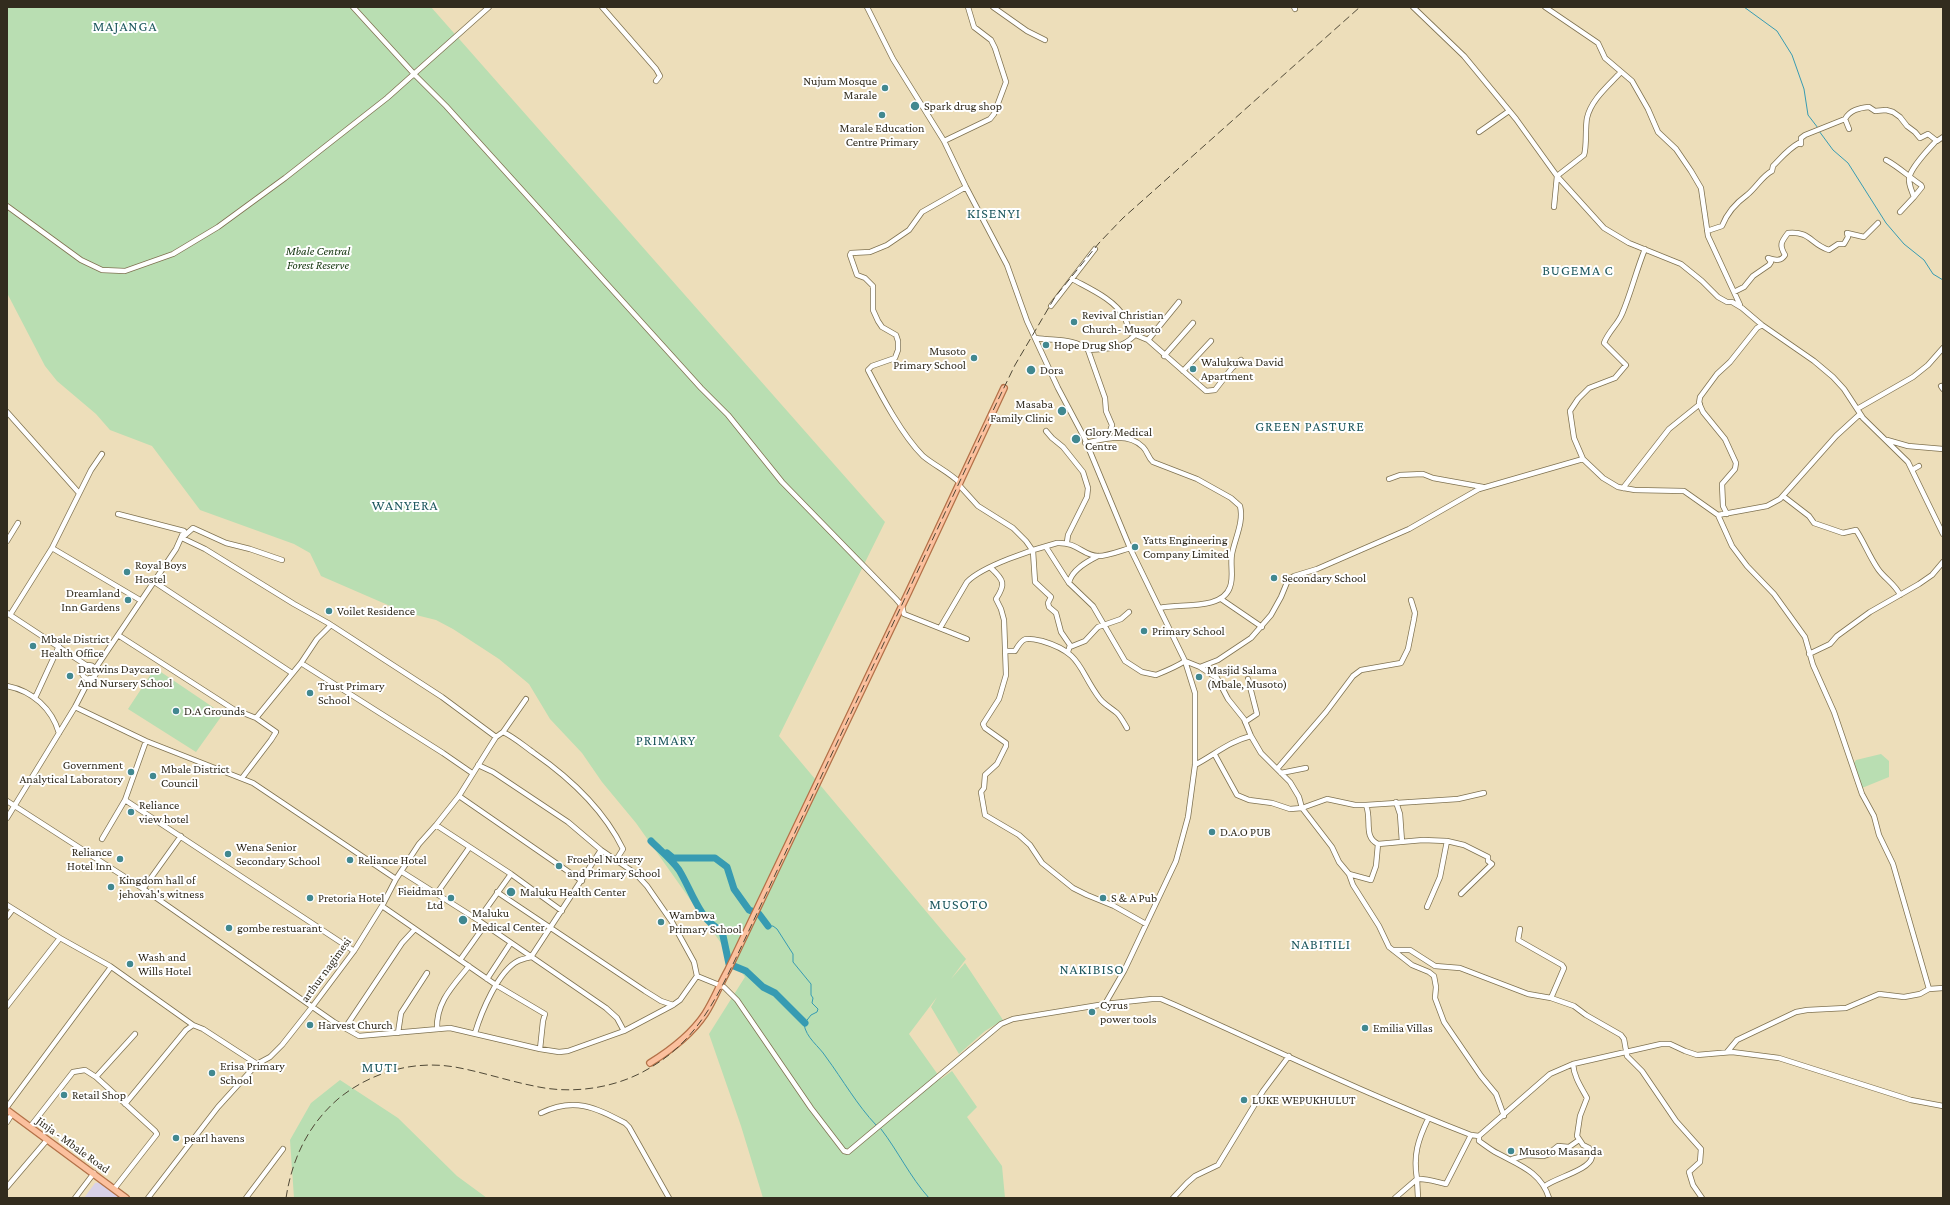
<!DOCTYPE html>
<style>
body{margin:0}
#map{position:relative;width:1950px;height:1205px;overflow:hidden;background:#eddeba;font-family:"Crimson Pro",serif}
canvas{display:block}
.frame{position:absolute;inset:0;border:8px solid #322c1e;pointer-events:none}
</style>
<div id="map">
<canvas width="1950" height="1205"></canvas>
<div class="frame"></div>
</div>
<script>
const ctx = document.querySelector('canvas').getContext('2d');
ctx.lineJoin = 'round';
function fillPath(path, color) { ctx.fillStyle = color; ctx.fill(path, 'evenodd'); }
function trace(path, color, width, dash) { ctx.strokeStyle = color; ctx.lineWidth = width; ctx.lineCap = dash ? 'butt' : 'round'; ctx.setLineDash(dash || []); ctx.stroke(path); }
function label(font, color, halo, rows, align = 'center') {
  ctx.font = font + ' "Crimson Pro",serif'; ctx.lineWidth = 4; ctx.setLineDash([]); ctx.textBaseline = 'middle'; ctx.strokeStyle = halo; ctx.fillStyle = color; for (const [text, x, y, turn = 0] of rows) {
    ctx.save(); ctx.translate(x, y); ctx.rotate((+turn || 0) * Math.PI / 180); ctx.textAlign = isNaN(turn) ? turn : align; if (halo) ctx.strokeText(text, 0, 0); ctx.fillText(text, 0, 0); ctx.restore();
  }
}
const industrial = new Path2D(`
 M103 1182 125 1198H84L95 1183Z`);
const green = new Path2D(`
 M7 7H431L885 522 779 736 966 959 951 979 965 963 1003 1020 985 1031 959 1054 931 1007 937 997 909 1034 941 1079 952 1071 977 1107 967 1117 1002 1166 1005 1198H763L741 1126 709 1034 745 977 636 823 602 782 582 753 550 719 529 684 499 659 453 629 436 620 404 612 321 576 310 553 294 544 200 510 152 446 110 430 96 414 57 381 45 366 7 293Z
 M155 668 223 714 196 752 128 709Z
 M1881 754 1889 761V777L1862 788 1854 763 1856 760Z
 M340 1080 398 1118 457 1176 487 1198H294L290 1140 311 1103Z`);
const stream = new Path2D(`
 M1744 7 1777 31 1792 55 1804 89 1808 115 1818 128
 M1819 131 1833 150 1848 163 1886 223 1904 244 1924 260 1933 274 1943 280
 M768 926H773L777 929 793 954V962L811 984V995L813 998 812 1003 818 1009 817 1012 811 1015 804 1024C806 1038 819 1046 826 1057 843 1080 857 1105 876 1125
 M881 1129C898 1151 910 1177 929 1198`);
const river = new Path2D(`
 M651 841C660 850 672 860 679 870 692 891 699 920 722 931L729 964 746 971 763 987 775 993 805 1023
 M667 853 673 858H715L727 867 734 889 749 910 759 914 768 926`);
const minor = new Path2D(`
 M353 7 415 75 446 106 701 388 728 415 782 482 896 599 902 606 904 614 967 639
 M602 7 656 69 660 76 656 81
 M867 7 893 59 944 141 966 187 1007 265 1027 321 1058 388 1084 437 1130 548 1185 661 1195 693V765L1188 817 1176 861 1124 971 1105 1004
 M993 7 1027 31 1045 40
 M1294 7 1295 9
 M1413 7 1464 56 1516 119 1557 176 1604 228 1629 243 1681 264 1702 281 1718 297 1727 302H1732L1742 308 1762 325 1814 361 1833 377 1844 389 1863 418 1908 462 1943 534
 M1545 7 1598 43 1605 58 1632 81 1648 109 1658 132 1676 149 1691 171 1701 188 1708 236 1740 305
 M1845 119C1850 110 1859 108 1869 107L1875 111 1886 110 1893 112 1900 117 1907 126 1915 132 1920 138 1928 134 1937 141 1943 137
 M1479 132 1509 111
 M944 141 990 119 994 114 1006 82 995 48 991 40 974 27 968 7
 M1886 160C1899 167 1909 177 1921 185L1922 187 1914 197C1912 191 1907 182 1910 175 1914 164 1927 151 1936 141
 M7 206 81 260 102 270 125 271 173 254 218 227 285 178 387 98 489 7
 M1554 207 1557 176 1584 155C1587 147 1585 128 1587 118 1591 100 1608 86 1620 73
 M1900 212 1914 197
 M1707 231 1722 226C1727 213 1736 203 1747 195 1756 188 1762 176 1772 171L1773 166C1782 157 1788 149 1799 143L1801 144V138L1805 135 1845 119 1849 129
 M1072 279C1090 289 1114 299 1125 318 1127 323 1128 328 1131 333L1148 340 1206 391 1215 390 1232 368 1241 360
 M1734 292 1744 287 1753 276 1769 265 1771 262 1768 258C1775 260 1781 262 1785 255 1779 245 1781 242 1788 233 1811 231 1810 244 1829 250L1838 244H1844L1848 237 1847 233 1864 237 1878 223
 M1051 306 1095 249
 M1036 338C1053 341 1075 338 1088 350L1105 398 1106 411 1112 425 1108 438
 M1148 340 1179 302
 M1088 350C1106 349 1121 349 1134 336
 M1164 356 1193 323
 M1183 371 1211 341
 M1941 386 1943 389
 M1857 409 1913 377 1928 365 1943 348
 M7 412 79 493
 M1046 431 1052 438 1063 447 1083 472 1088 488 1087 497 1068 535 1067 542
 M1887 440 1908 446 1943 449
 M1085 443C1104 439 1128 432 1143 447 1148 452 1148 458 1153 462L1197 479 1231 498 1240 506C1244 522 1235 538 1232 554 1230 565 1234 577 1230 587 1222 611 1179 603 1160 608
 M1583 459 1574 438 1570 411 1578 399 1589 388 1615 378 1626 365 1604 343C1608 332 1618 324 1622 314 1631 293 1636 271 1645 249
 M1912 470 1919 466
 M1389 479 1400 475 1423 474 1433 478 1483 487
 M960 483C949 472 935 466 923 456 902 435 882 397 868 370L872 366 895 358 898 350V341L896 335 882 327 878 321 873 310V286L865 278 857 275 850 255 851 253 870 252 887 245 909 230 922 212 966 187
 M959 485 978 506 1013 528 1026 541 1033 551 1035 582 1051 597 1048 603 1049 607 1056 613 1061 632 1070 645 1068 652
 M1623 488 1669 429 1700 404
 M1783 496 1809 516 1814 523 1843 533 1856 530C1864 542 1869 556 1878 569 1884 578 1896 585 1900 595
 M1727 514 1723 506 1722 484 1735 469 1736 463 1725 439 1703 412 1699 403 1700 397 1717 374 1730 362 1757 328 1762 325
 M1718 515 1732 546 1747 566 1774 594 1805 637 1813 665 1834 712 1862 794 1874 816 1879 835 1893 864 1929 989
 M183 537 193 528 226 543 250 549 282 560
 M182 538 205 549 294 604 328 623 442 697 496 737
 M7 541 18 523
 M1046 547 1069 583 1093 606 1125 661 1142 672 1156 675C1166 671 1176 667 1185 661L1200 667 1217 678 1228 699 1244 719 1251 736 1261 753 1290 782 1299 797 1302 808 1332 847 1339 862 1349 874 1353 885 1379 926 1389 947 1412 965 1429 972 1434 976 1436 987 1435 998 1444 1022 1481 1076 1496 1094 1504 1116
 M52 548 140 600
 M991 568C1004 580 1006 584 996 599L1001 609 1004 620 1006 675 999 699 983 724 985 728 1006 743V746L997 764 985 775 984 788 981 792 985 815 1019 835 1030 845 1042 863 1073 888 1087 895 1114 906 1146 924
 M153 581 292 673
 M1069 583C1071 570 1088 561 1098 556
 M1221 599 1262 627
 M7 613 86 665
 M10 615 52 548 91 470 102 454
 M940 628 967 582C982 566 1034 549 1057 543 1078 542 1083 556 1098 556 1108 556 1120 551 1130 548
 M118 635 233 709 256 718
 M1070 647 1085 641 1098 627 1121 619 1129 612
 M1005 651H1015C1023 637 1025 637 1042 641 1083 653 1078 670 1100 699 1105 705 1111 708 1117 713 1121 717 1124 723 1127 728
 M1809 654 1830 644 1837 636 1870 612 1919 584 1932 575 1943 562
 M301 663 443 753 472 773
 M82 672a7 7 0 1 1 14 0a7 7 0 1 1-14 0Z
 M1200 667 1218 660 1251 638 1271 615 1281 597 1288 580 1294 576 1317 569 1409 529 1479 489 1583 459 1603 478 1618 487 1635 490 1684 491 1718 515 1767 506 1780 499 1836 436 1860 414
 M95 669 176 549 184 531 118 514
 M7 686C33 691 52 709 59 733
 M35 698 59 646
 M75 707 146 741 253 783 396 879
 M1245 722 1257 714 1248 679
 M503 732C514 737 524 746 534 753 570 778 603 808 623 849L616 860
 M1215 755 1237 795 1249 800 1272 803 1290 809 1302 808 1327 799 1355 805H1366C1372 820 1363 837 1378 844
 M1195 765C1214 755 1230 741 1251 736
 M1277 769 1326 712 1353 676 1361 670 1401 663 1408 649 1414 619 1415 613 1411 600
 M1281 773 1306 768
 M242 778 271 740 276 732 256 718 301 663 317 639 331 625
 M459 796 582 881
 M125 800 354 951
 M7 801 145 890 334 1022 359 1036 450 1028 540 1049 559 1052 568 1051 624 1031 673 1005 680 1000 697 976 694 962 672 922 647 886 635 873 601 850 568 822 493 772 478 765
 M1396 802 1400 814 1402 842
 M1366 805 1458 799 1484 793
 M7 818 75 707 90 678
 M436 825 511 874 562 911
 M102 839 125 800 146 741
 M402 872 478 920 606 1008 617 1018 624 1031
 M1349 874 1371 880 1376 866 1378 844 1423 840 1447 841 1464 845 1488 857V861L1492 864 1461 894
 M143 889 181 836
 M497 892 645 991 661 1001 673 1005
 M437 893 469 848
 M7 905 60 938
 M382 906 496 985 545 1014 543 1021 540 1049
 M1427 907 1440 877 1447 841
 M7 917 13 909
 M478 920 511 874
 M1520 929 1518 940 1562 965 1564 968 1551 998
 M1393 950H1410L1435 966 1460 968 1528 994 1551 998 1574 1006 1586 1015 1621 1035 1624 1039 1627 1056 1642 1071 1676 1121 1701 1149 1700 1162 1689 1172 1693 1185 1702 1198
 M460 960 485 925
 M697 976 724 987 737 1000 811 1108 844 1151 848 1152 1001 1024 1013 1019 1105 1004 1152 999H1161L1175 1005C1273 1049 1370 1096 1471 1135L1479 1136
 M487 979 510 944
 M7 1006 60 938 110 966 193 1025
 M345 1028 402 943 415 929
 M437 1029C436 1002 453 986 469 966
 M398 1033 401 1013 427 973
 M475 1033C481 1013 498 971 518 961 522 959 527 958 531 957L601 850
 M1727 1052 1737 1040 1796 1012 1807 1010 1846 1008 1879 994 1904 997 1920 994 1929 989 1943 988
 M96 1077 135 1034
 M125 1104 186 1030 193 1025 203 1029 257 1064
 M7 1107 111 967
 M541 1113C574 1097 594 1107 625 1123L629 1127 669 1198
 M1428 1119C1418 1140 1413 1155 1417 1179 1427 1178 1436 1182 1446 1184L1471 1135
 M7 1122 12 1114
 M30 1127 73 1072 85 1070 96 1077 155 1131 157 1134 114 1189
 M1479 1136 1550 1074 1573 1064 1661 1044H1670L1685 1051 1697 1055 1732 1052 1779 1058 1911 1100 1943 1106
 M1479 1136V1141C1485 1145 1491 1150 1497 1153 1519 1165 1541 1172 1549 1198
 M1512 1159 1527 1155 1544 1156 1552 1153 1553 1150 1558 1146 1569 1147 1579 1140
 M1545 1186C1555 1178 1590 1170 1592 1157 1592 1154 1590 1151 1589 1148L1583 1145 1577 1136 1580 1116 1587 1098C1581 1087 1574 1077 1573 1064
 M7 1187 47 1140
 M75 1198 94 1173
 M148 1198 218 1107 257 1064 270 1057 282 1045 312 1007 354 951 382 906 396 879 419 844 436 825 459 796 489 748 496 737 503 732 526 699
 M246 1198 283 1149
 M1173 1198 1187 1183 1195 1176 1218 1165 1263 1091 1289 1056
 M1395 1198 1417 1179 1418 1198`);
const major = new Path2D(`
 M650 1063C671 1050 691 1035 705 1014 714 1000 720 984 728 970L909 591 1004 388
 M7 1110 126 1198`);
const rail = new Path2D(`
 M286 1198C292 1159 308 1125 338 1099 372 1071 417 1059 460 1068 485 1073 509 1081 534 1086 573 1095 619 1088 653 1066 701 1037 721 989 744 941L998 400 1015 365 1055 297 1099 243 1123 218 1360 7`);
const markers = [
 [885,88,4,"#418890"],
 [915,106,5,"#418890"],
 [882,115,4,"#418890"],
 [1074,322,4,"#418890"],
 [1046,345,4,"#418890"],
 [974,358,4,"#418890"],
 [1193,369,4,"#418890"],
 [1031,370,5,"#418890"],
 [1062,411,5,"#418890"],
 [1076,439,5,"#418890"],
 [1135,547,4,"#418890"],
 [127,572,4,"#418890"],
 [1274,578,4,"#418890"],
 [128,600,4,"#418890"],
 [329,611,4,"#418890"],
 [1144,631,4,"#418890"],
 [33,646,4,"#418890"],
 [70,676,4,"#418890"],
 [1199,677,4,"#418890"],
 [310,693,4,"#418890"],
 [176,711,4,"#418890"],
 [131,772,4,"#418890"],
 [153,776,4,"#418890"],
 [131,812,4,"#418890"],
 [1212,832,4,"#418890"],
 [228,854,4,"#418890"],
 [120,859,4,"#418890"],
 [350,860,4,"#418890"],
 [559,866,4,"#418890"],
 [111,887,4,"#418890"],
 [511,892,5,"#418890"],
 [310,898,4,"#418890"],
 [451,898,4,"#418890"],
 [1103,898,4,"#418890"],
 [463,920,5,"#418890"],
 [661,922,4,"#418890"],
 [229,928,4,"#418890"],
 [130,964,4,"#418890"],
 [1092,1012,4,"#418890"],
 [310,1025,4,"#418890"],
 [1365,1028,4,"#418890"],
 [212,1073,4,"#418890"],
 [64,1095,4,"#418890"],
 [1244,1100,4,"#418890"],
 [176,1138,4,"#418890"],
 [1511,1151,4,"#418890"]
];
const poiNames = [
 ["Nujum Mosque",877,81,"right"],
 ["Marale",877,95,"right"],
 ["Spark drug shop",924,106],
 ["Marale Education",882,128,"center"],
 ["Centre Primary",882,142,"center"],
 ["Revival Christian",1082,315],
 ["Church- Musoto",1082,329],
 ["Hope Drug Shop",1054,345],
 ["Musoto",966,351,"right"],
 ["Primary School",966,365,"right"],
 ["Walukuwa David",1201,362],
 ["Apartment",1201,376],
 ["Dora",1040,370],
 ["Masaba",1053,404,"right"],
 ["Family Clinic",1053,418,"right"],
 ["Glory Medical",1085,432],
 ["Centre",1085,446],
 ["Yatts Engineering",1143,540],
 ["Company Limited",1143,554],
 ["Royal Boys",135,565],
 ["Hostel",135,579],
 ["Secondary School",1282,578],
 ["Dreamland",120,593,"right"],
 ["Inn Gardens",120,607,"right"],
 ["Voilet Residence",337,611],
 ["Primary School",1152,631],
 ["Mbale District",41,639],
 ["Health Office",41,653],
 ["Datwins Daycare",78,669],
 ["And Nursery School",78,683],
 ["Masjid Salama",1207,670],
 ["(Mbale, Musoto)",1207,684],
 ["Trust Primary",318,686],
 ["School",318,700],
 ["D.A Grounds",184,711],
 ["Government",123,765,"right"],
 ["Analytical Laboratory",123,779,"right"],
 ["Mbale District",161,769],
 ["Council",161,783],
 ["Reliance",139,805],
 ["view hotel",139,819],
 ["D.A.O PUB",1220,832],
 ["Wena Senior",236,847],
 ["Secondary School",236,861],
 ["Reliance",112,852,"right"],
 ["Hotel Inn",112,866,"right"],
 ["Froebel Nursery",567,859],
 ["and Primary School",567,873],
 ["Reliance Hotel",358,860],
 ["Kingdom hall of",119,880],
 ["jehovah's witness",119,894],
 ["Fieidman",443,891,"right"],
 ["Ltd",443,905,"right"],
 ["Maluku Health Center",520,892],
 ["Pretoria Hotel",318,898],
 ["S & A Pub",1111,898],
 ["Maluku",472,913],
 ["Medical Center",472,927],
 ["Wambwa",669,915],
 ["Primary School",669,929],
 ["gombe restuarant",237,928],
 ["Wash and",138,957],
 ["Wills Hotel",138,971],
 ["Cyrus",1100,1005],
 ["power tools",1100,1019],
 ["Harvest Church",318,1025],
 ["Emilia Villas",1373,1028],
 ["Erisa Primary",220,1066],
 ["School",220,1080],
 ["Retail Shop",72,1095],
 ["LUKE WEPUKHULUT",1252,1100],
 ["pearl havens",184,1138],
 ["Musoto Masanda",1519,1151]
];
const parkNames = [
 ["Mbale Central",318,251],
 ["Forest Reserve",318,265]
];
const streetNames = [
 ["arthur nagimesi",326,970,-54],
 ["Jinja - Mbale Road",73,1145,36]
];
const quarterNames = [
 ["MAJANGA",125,27],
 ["KISENYI",994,214],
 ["BUGEMA C",1578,271],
 ["GREEN PASTURE",1310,427],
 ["WANYERA",405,506],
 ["PRIMARY",666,741],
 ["MUSOTO",959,905],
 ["NABITILI",1321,945],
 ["NAKIBISO",1092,970],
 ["MUTI",380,1068]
];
fillPath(industrial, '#d8d1e7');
fillPath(green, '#b9deb2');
trace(stream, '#379bb2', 1);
trace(river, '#379bb2', 7);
trace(minor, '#7f7251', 6);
trace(major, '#b37148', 8);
trace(minor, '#fff', 4.5);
trace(major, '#fbc09e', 5.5);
trace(rail, '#4f4836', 1, [8, 4]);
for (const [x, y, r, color] of markers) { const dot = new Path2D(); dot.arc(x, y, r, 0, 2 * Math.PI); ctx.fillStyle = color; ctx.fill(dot); trace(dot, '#fff', 1.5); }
label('12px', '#322c1e', '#fff', poiNames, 'left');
label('italic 12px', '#12330b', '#fff', parkNames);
label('12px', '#322c1e', '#fff', streetNames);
ctx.letterSpacing = '1px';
label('14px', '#1f595f', '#fff', quarterNames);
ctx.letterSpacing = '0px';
</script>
